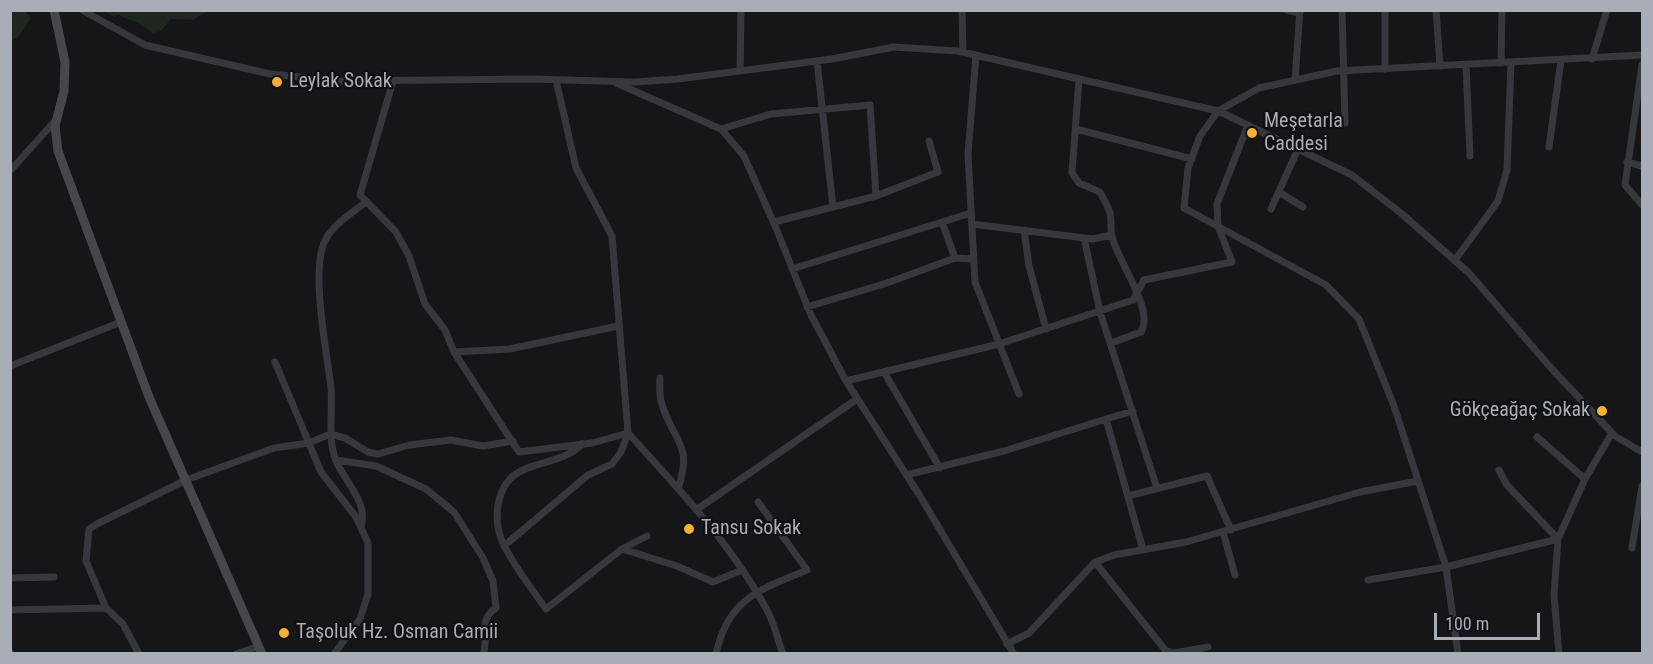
<!DOCTYPE html>
<meta charset="utf-8">
<style>
body{margin:0}
#map{position:relative;width:1653px;height:664px;overflow:hidden;background:#161618;font-family:"Roboto Condensed",sans-serif}
canvas{display:block}
.frame{position:absolute;inset:0;border:12px solid #a8adb8;pointer-events:none}
.scale{position:absolute;left:1434px;top:613px;width:106px;height:27px;box-sizing:border-box;border:3px solid #a8adb8;border-top:0;padding-left:8px;font-size:18px;line-height:21px;white-space:nowrap;color:#a8adb8;-webkit-text-stroke:4px #111113;paint-order:stroke}
</style>
<div id="map">
<canvas width="1653" height="664"></canvas>
<div class="frame"></div>
<div class="scale">100 m</div>
</div>
<script>
const ctx = document.querySelector('canvas').getContext('2d');
ctx.lineJoin = 'round';
function fillPath(path, color) { ctx.fillStyle = color; ctx.fill(path, 'evenodd'); }
function trace(path, color, width, dash) { ctx.strokeStyle = color; ctx.lineWidth = width; ctx.lineCap = dash ? 'butt' : 'round'; ctx.setLineDash(dash || []); ctx.stroke(path); }
function label(font, color, halo, rows, align = 'center') {
  ctx.font = font + ' "Roboto Condensed",sans-serif'; ctx.lineWidth = 4.5; ctx.setLineDash([]); ctx.textBaseline = 'middle'; ctx.strokeStyle = halo; ctx.fillStyle = color; for (const [text, x, y, turn = 0] of rows) {
    ctx.save(); ctx.translate(x, y); ctx.rotate((+turn || 0) * Math.PI / 180); ctx.textAlign = isNaN(turn) ? turn : align; if (halo) ctx.strokeText(text, 0, 0); ctx.fillText(text, 0, 0); ctx.restore();
  }
}
const green = new Path2D(`
 M10 11H25L31 18 19 36 11 42Z
 M104 11H208L193 20 171 19 161 31 153 33 138 23 118 15 114 17Z`);
const street = new Path2D(`
 M82 10 145 45 270 74 339 81 533 79 634 82 678 79 832 59 894 47 958 51 1218 111 1352 175 1402 214 1469 273 1551 368 1615 436 1642 452
 M962 10 963 52
 M1286 10 1300 13
 M1342 10 1345 123
 M1385 10V69
 M1436 10 1440 66
 M976 55 968 154 975 282 1019 394
 M1592 59 1607 10
 M817 61 833 207
 M1501 63 1502 10
 M1466 65 1470 156
 M1642 65 1625 185 1642 205
 M740 71 741 10
 M1079 79 1072 173 1079 183 1100 192C1103 198 1108 206 1110 213 1112 220 1110 229 1112 236 1117 261 1155 309 1141 332L1111 343
 M1295 80 1300 10
 M393 81 360 195 396 232 409 256 425 304 445 330 454 352 519 452 592 443 628 433
 M616 83 721 129 744 156 776 228 810 313 846 381 920 496 1014 654
 M721 129 771 114 870 105 876 196
 M1076 129 1192 159
 M1549 147 1561 60
 M1627 162 1642 166
 M10 171 55 121
 M1279 192 1303 207
 M1271 209 1298 149
 M774 222 876 196 938 172 929 141
 M942 222 955 258
 M972 224 1093 239 1111 235
 M1024 230 1029 266 1046 329
 M1084 238 1100 312 1157 488
 M1455 260 1498 201 1507 170 1511 63
 M792 269 971 213
 M807 307 887 283 955 258 973 259
 M454 352 510 349 618 326
 M275 362 321 472 356 517 368 543V594L360 619 334 654
 M10 366 121 322
 M884 372 940 468
 M660 378C660 385 659 394 661 401 672 442 694 442 678 489
 M846 381 999 344 1133 300 1144 280 1232 262 1218 226 1217 204 1248 125
 M1106 419 1133 411
 M628 433C679 489 734 547 769 614 775 626 778 641 783 654
 M1537 437 1585 479
 M582 444C567 460 543 461 523 470 495 482 491 523 505 547 516 569 532 589 546 609L622 549 647 536
 M336 460 376 466 426 489 454 512 483 558 493 581 496 608C477 620 490 637 483 654
 M906 475 1004 451 1106 419 1143 550
 M1128 496 1207 476 1231 530
 M696 510 857 399
 M361 527C369 503 345 482 336 461 327 437 333 412 331 388 327 353 311 274 324 243 331 225 351 214 366 202
 M1223 532 1235 575
 M504 546 588 475 612 464 621 452 628 433 612 236 576 168 556 80
 M1632 548 1642 486
 M622 549 677 566 713 582 742 570
 M1095 562 1166 651 1174 653 1208 647
 M10 578 54 577
 M1368 580 1446 567 1558 539 1507 485 1499 470
 M10 610 106 608
 M1007 644 1029 633 1095 562 1114 555 1186 542 1360 492 1418 481
 M10 652 11 654
 M139 654 123 624 106 608 86 561 89 529 97 524 186 480 274 448 309 443 330 434 345 438 368 452 378 454 409 445 451 440 483 446 513 441
 M236 654 259 646
 M716 654C728 598 760 590 807 570L758 502
 M1458 654 1446 567 1394 406 1359 319 1326 285 1184 208 1188 168 1200 136 1218 111 1259 88 1337 71 1642 55
 M1559 654 1554 595 1558 539 1585 479 1612 433`);
const secondary = new Path2D(`
 M54 10 65 62 64 91 55 126 58 151 149 397 262 654`);
const markers = [
 [277,82,6,"#f2b134"],
 [1252,133,6,"#f2b134"],
 [1602,411,6,"#f2b134"],
 [689,529,6,"#f2b134"],
 [284,633,6,"#f2b134"]
];
const poiNames = [
 ["Leylak Sokak",289,82],
 ["Meşetarla",1264,122],
 ["Caddesi",1264,145],
 ["Gökçeağaç Sokak",1590,411,"right"],
 ["Tansu Sokak",701,529],
 ["Taşoluk Hz. Osman Camii",296,633]
];
fillPath(green, '#1e261f');
trace(street, '#37383d', 7);
trace(secondary, '#45474d', 9);
for (const [x, y, r, color] of markers) { const dot = new Path2D(); dot.arc(x, y, r, 0, 2 * Math.PI); ctx.fillStyle = color; ctx.fill(dot); trace(dot, '#111113', 2); }
label('20px', '#a8adb8', '#111113', poiNames, 'left');
</script>
